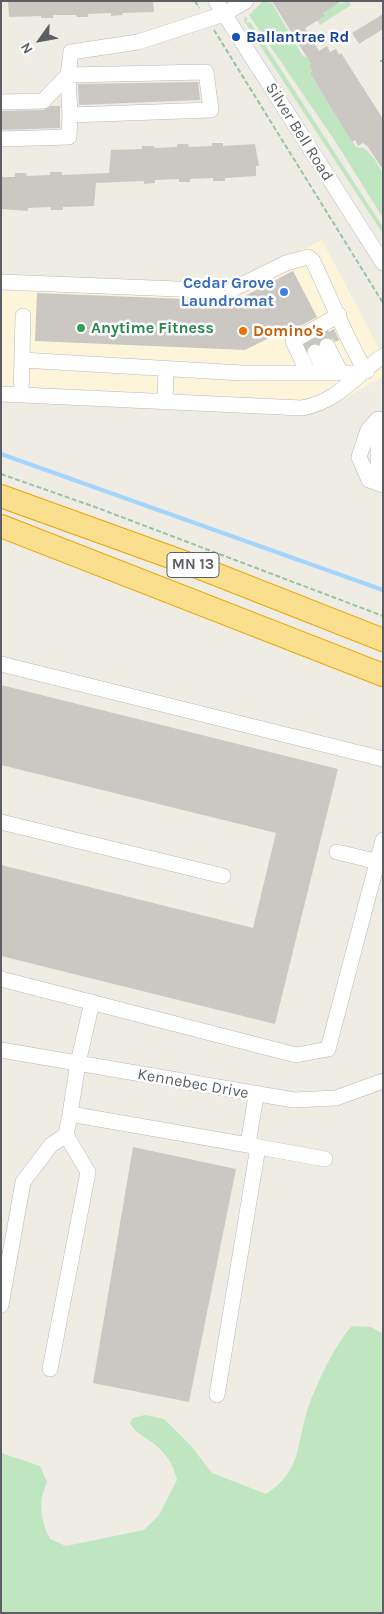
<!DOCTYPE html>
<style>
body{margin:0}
#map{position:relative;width:384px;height:1614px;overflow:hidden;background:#eeece3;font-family:Karla,sans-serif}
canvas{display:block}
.frame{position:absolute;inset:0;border:2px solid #5b5f64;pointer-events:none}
.north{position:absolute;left:15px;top:15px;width:50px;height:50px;-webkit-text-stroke:4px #fff;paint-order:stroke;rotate:238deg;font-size:14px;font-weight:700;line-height:20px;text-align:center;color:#5b5f64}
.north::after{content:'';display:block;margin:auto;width:18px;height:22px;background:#5b5f64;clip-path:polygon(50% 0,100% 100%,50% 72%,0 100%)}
</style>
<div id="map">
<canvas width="384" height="1614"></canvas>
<div class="frame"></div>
<div class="north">N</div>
</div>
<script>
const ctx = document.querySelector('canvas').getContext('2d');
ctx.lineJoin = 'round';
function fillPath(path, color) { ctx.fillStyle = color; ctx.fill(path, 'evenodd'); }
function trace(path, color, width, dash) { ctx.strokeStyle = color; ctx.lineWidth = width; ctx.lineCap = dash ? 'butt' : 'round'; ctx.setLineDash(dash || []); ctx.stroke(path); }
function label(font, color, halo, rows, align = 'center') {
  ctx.font = font + ' Karla,sans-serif'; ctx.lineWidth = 5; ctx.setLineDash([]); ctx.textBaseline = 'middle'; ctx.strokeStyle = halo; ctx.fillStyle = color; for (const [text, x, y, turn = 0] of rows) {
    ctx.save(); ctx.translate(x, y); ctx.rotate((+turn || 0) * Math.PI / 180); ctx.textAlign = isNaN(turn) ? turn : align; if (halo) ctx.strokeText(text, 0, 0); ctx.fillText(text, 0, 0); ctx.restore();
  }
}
const commercial = new Path2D(`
 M322 240 383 356V377L327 408 298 416 1 401V275L229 286Z`);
const green = new Path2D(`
 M263 1 272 3 302 55 314 62 309 66 312 71 310 73 356 147 364 148 373 157 383 173V218L337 144 249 15Z
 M316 1H334L336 5 349 1 351 5 320 25 317 20 325 16Z
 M245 16 248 19 246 21 247 23 250 22 383 227V234L246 24 244 21Z
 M352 1326 371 1327 383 1334V1613H1V1453L40 1466 47 1482C38 1503 40 1519 50 1539L66 1546 144 1530 159 1515 177 1480C173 1463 165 1451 150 1441 141 1434 135 1433 130 1423L133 1418 145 1415 164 1419 191 1446 212 1473 266 1494C301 1471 296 1448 307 1411 315 1387 335 1344 352 1326Z`);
const stream = new Path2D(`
 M1 454 383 590`);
const building = new Path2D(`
 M8 1H153L154 12 122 13 123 15 111 16V13L88 14V17H77L76 15H53V18H41V16L9 17Z
 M272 1H342L323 13 325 16 305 28 319 51 327 46 330 52 336 49 339 55 341 53 383 119V170L368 147 363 143 358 146 355 140 352 142 310 73 312 71 309 66 311 64Z
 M383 14V29L359 44 352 33Z
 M198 82 200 100 79 105 78 84Z
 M51 106H60V128L1 130V111L43 110Z
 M212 143H223V146L255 144 259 166H256V176L225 178V181H213V178L190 179V182H179V179L155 180V183L144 184V181L96 183 94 206 63 207V210H51V207L28 208V211L1 209V177H15V173H26L27 176 50 175V172H62V175L109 173 111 150 142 149V146H154V148L177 147V144H188L189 147 212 146Z
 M293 271 317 317 289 332 287 329 245 350 35 341 37 293 235 301Z
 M334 329 339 340 335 342 332 338H323L318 343H311L307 348 305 345Z
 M1 685 338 769 275 1024 1 956V865L253 928 276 833 1 765Z
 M133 1147 236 1169 189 1402 93 1383Z`);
const minorTunnel = new Path2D(`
 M320 331 327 346
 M308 338 315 352`);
const path = new Path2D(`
 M195 1 199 8
 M214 30 383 303
 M380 61H383
 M1 474 95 507 383 616`);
const minor = new Path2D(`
 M216 1 383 263
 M1 102 43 101 68 75 206 72 211 110 70 115 68 75 71 52 138 42 224 14 246 1
 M1 139 69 137 70 115
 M1 282 229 291 286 263 308 257 313 261 348 338 365 371
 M327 346 341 373
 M315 352 325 373
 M22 360 242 373H356L367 371
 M308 373 293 341 339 315
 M1 394 302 408C337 402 356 375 383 356
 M21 395 23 316
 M165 402 166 368
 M378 419 368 430 359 457 369 480 383 485
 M378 419V465L383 476
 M1 664 383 759
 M1 822 223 876
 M337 852 383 863
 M1 979 296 1055 328 1049 383 840
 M92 1002 78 1063 70 1114 248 1145
 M1 1050 294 1100 336 1098 383 1081
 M256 1095 248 1145 325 1159
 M1 1305 23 1182 51 1145 66 1135
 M50 1369 88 1172 66 1135 70 1114
 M217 1395 258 1147`);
const highway = new Path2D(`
 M1 496 195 566 383 640
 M1 526 383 675`);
const markers = [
 [236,37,5,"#1a4fb4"],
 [284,292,5,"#3f7fe0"],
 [81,328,5,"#2e9e5b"],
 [243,331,5,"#e8710a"]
];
const shields = [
 [193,565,52]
];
const shieldNames = [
 ["MN 13",193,565]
];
const transitNames = [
 ["Ballantrae Rd",246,37]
];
const streetNames = [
 ["Silver Bell Road",299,132,58],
 ["Kennebec Drive",193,1084,10]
];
const shopNames = [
 ["Cedar Grove",274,283],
 ["Laundromat",274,301]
];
const leisureNames = [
 ["Anytime Fitness",91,328]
];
const foodNames = [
 ["Domino's",253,331]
];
fillPath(commercial, '#fdf5d9');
fillPath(green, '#c0e5c1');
trace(stream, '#a4d6fd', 4);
fillPath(building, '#cbc8c3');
trace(minorTunnel, '#c9c9c3', 15, [15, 8]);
trace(minor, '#b6b9bd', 16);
trace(highway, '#eca605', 24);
trace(path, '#98c4a5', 2, [5, 2.5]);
trace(minor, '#fff', 15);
trace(highway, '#fae08e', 22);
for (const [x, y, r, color] of markers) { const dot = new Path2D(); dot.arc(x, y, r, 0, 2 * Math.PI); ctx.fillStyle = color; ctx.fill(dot); trace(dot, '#fff', 2); }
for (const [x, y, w] of shields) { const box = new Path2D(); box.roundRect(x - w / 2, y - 12.5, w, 25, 4); ctx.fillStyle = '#fff'; ctx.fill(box); trace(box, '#5b5f64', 1); }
label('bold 15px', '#5b5f64', null, shieldNames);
label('bold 16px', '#164399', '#fff', transitNames, 'left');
label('16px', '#5b5f64', '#fff', streetNames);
label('bold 16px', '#366cbe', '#fff', shopNames, 'right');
label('bold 16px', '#27864d', '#fff', leisureNames, 'left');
label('bold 16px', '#c56008', '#fff', foodNames, 'left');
</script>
